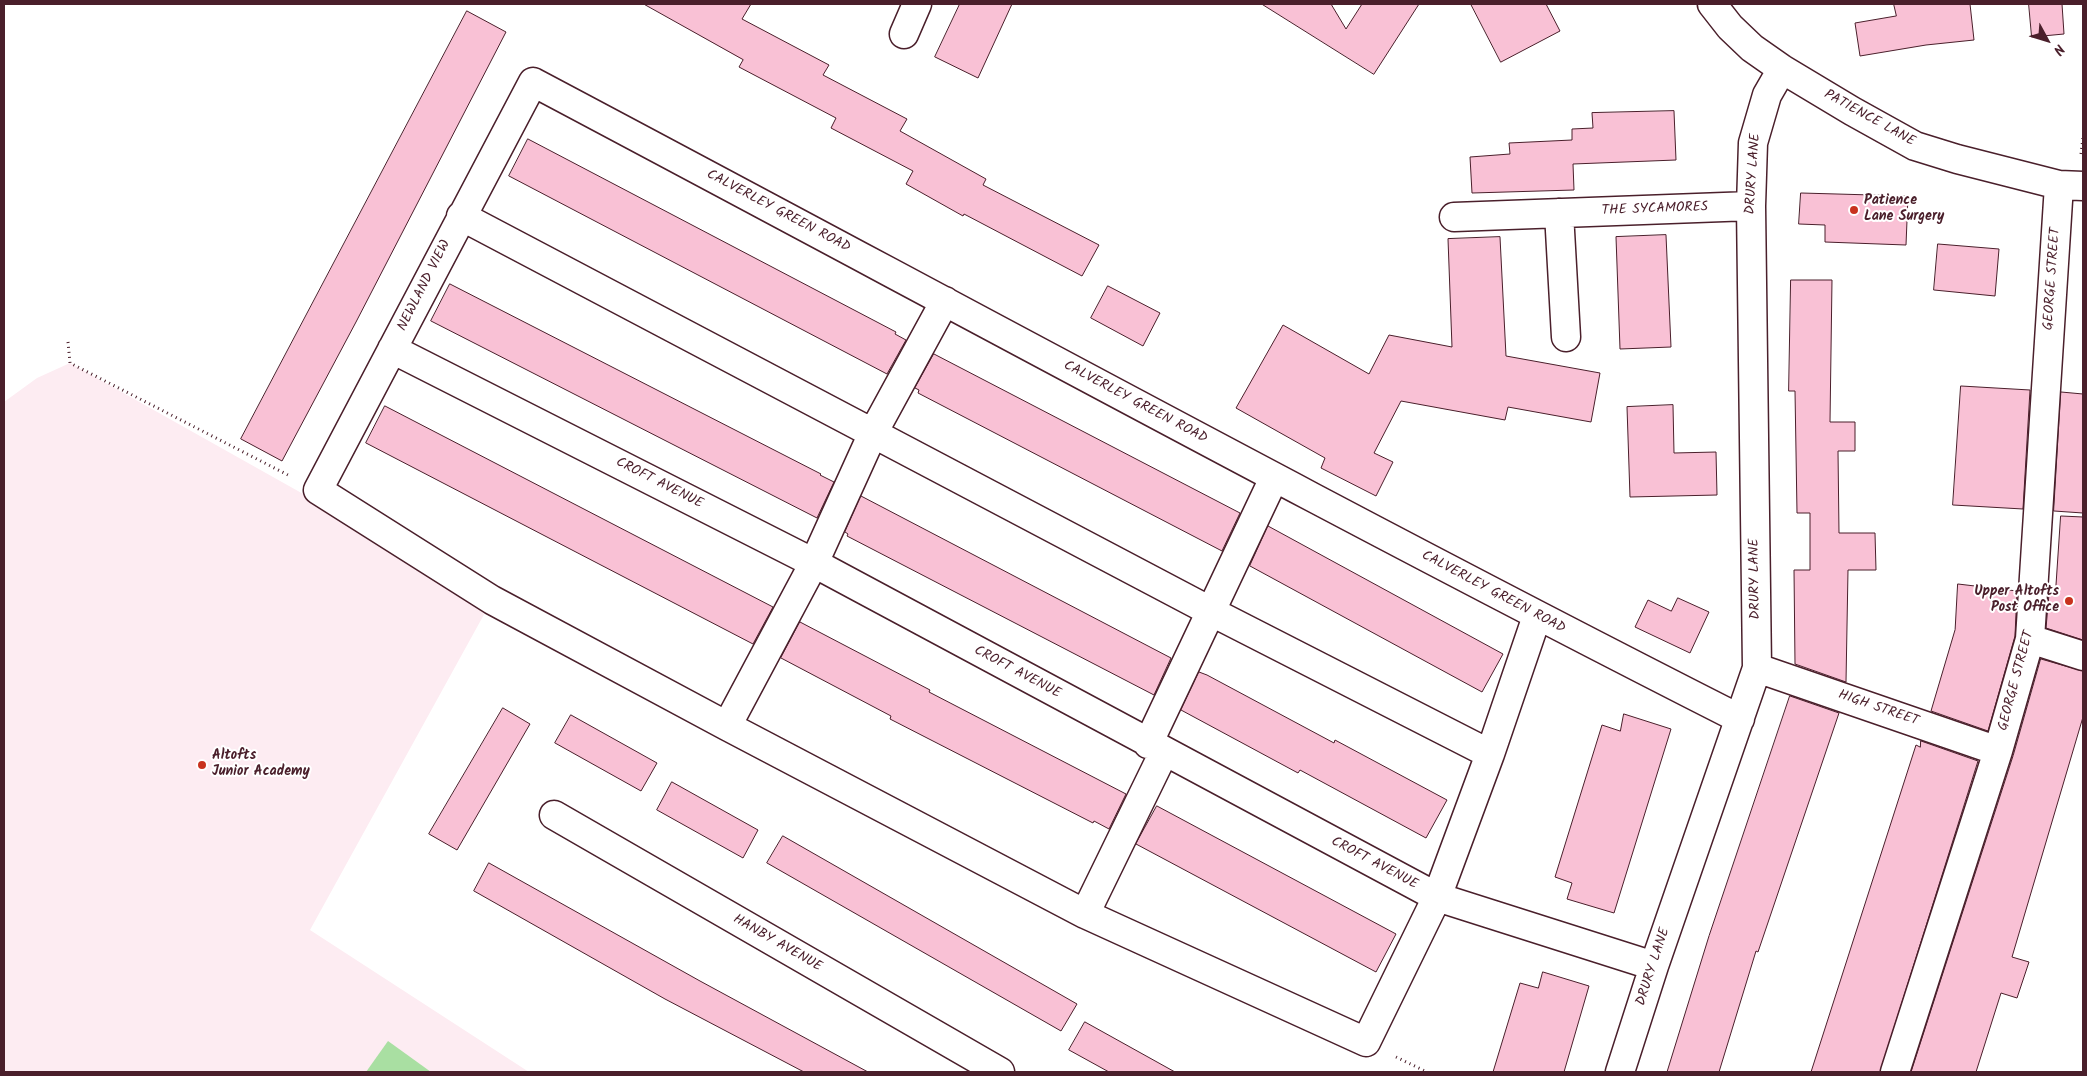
<!DOCTYPE html>
<style>
body{margin:0}
#map{position:relative;width:2087px;height:1076px;overflow:hidden;background:#fff;font-family:Kalam,sans-serif}
canvas{display:block}
.frame{position:absolute;inset:0;border:5px solid #4a1f2b;pointer-events:none}
.north{position:absolute;left:2022px;top:15px;width:50px;height:50px;-webkit-text-stroke:4px #fff;paint-order:stroke;rotate:129deg;font-size:14px;font-weight:700;line-height:20px;text-align:center;color:#4a1f2b}
.north::after{content:'';display:block;margin:auto;width:18px;height:22px;background:#4a1f2b;clip-path:polygon(50% 0,100% 100%,50% 72%,0 100%)}
</style>
<div id="map">
<canvas width="2087" height="1076"></canvas>
<div class="frame"></div>
<div class="north">N</div>
</div>
<script>
const ctx = document.querySelector('canvas').getContext('2d');
ctx.lineJoin = 'round';
function fillPath(path, color) { ctx.fillStyle = color; ctx.fill(path, 'evenodd'); }
function trace(path, color, width, dash) { ctx.strokeStyle = color; ctx.lineWidth = width; ctx.lineCap = dash ? 'butt' : 'round'; ctx.setLineDash(dash || []); ctx.stroke(path); }
function label(font, color, halo, rows, align = 'center') {
  ctx.font = font + ' Kalam,sans-serif'; ctx.lineWidth = 4; ctx.setLineDash([]); ctx.textBaseline = 'middle'; ctx.strokeStyle = halo; ctx.fillStyle = color; for (const [text, x, y, turn = 0] of rows) {
    ctx.save(); ctx.translate(x, y); ctx.rotate((+turn || 0) * Math.PI / 180); ctx.textAlign = isNaN(turn) ? turn : align; if (halo) ctx.strokeText(text, 0, 0); ctx.fillText(text, 0, 0); ctx.restore();
  }
}
const built = new Path2D(`
 M70 363 492 600 310 930 529 1072H4V402L37 378Z`);
const green = new Path2D(`
 M388 1041 431 1072H366Z`);
const building = new Path2D(`
 M644 4H751L742 19 829 65 823 75 907 119 900 131 986 179 983 185 1099 245 1082 276 964 214 963 216 906 184 913 171 831 128 836 118 739 67 743 60Z
 M960 4H1012L978 78 935 57Z
 M1262 4H1331L1346 29 1362 4H1419L1374 74Z
 M1471 4H1546L1560 31 1501 62Z
 M1894 4H1970L1974 40 1926 45 1860 56 1855 23 1896 16Z
 M2029 4H2062L2064 34 2032 37Z
 M467 11 506 32 356 322 282 461 241 439Z
 M1674 111 1676 160 1573 164 1574 190 1472 193 1470 157 1510 154 1509 143 1572 140V129L1593 128 1592 113Z
 M528 139 896 332 895 334 906 340 887 374 509 176Z
 M1801 193 1908 196 1906 245 1825 242V225L1799 224Z
 M1666 235 1671 347 1620 349 1616 237Z
 M1500 237 1506 356 1600 373 1591 422 1508 407 1505 420 1401 401 1374 453 1393 462 1376 496 1321 468 1325 458 1236 408 1283 325 1369 374 1389 335 1452 347 1448 239Z
 M1938 244 1999 249 1995 296 1934 290Z
 M1791 280H1832L1830 422H1855V451H1838L1839 533H1875L1876 570H1848L1846 682 1795 664 1794 570H1810V513H1797L1795 391H1789Z
 M450 284 821 474 820 475 834 482 817 518 431 321Z
 M1108 286 1160 313 1143 346 1091 318Z
 M934 354 1240 513 1222 551 918 393 919 390 915 388Z
 M1961 386 2030 390 2023 509 1953 505Z
 M2061 392 2083 394V513L2054 511Z
 M1673 405 1674 453 1716 452 1717 495 1630 497 1627 407Z
 M385 406 773 607 753 644 366 443Z
 M861 496 1171 658 1154 695 847 536 848 534 845 532Z
 M2061 516 2083 517V640L2046 628 2049 594H2055Z
 M1268 526 1503 654 1482 692 1250 566Z
 M1958 584 2017 591 2015 636 1988 731 1931 711 1955 630Z
 M1678 598 1709 612 1690 653 1635 627 1648 600 1671 611Z
 M800 622 930 690 929 692 1126 794 1109 829 1094 821 1093 823 890 719 891 716 781 658Z
 M2041 659 2083 671V717L2012 957 2029 962 2017 998 2001 993 1976 1072H1911L2013 756Z
 M1199 672 1207 675 1334 743 1335 740 1447 800 1426 838 1300 770 1298 773 1181 710Z
 M1790 696 1839 713 1758 952 1756 951 1719 1072H1667L1709 936Z
 M503 708 530 724 457 850 429 834Z
 M1624 714 1671 729 1614 913 1567 899 1572 883 1555 877 1602 725 1620 731Z
 M571 715 657 763 641 791 555 743Z
 M1921 741 1978 761 1880 1072H1811L1916 745 1920 747Z
 M672 782 758 830 743 858 657 810Z
 M1157 806 1396 934 1376 972 1136 844Z
 M783 836 1077 1004 1061 1031 767 863Z
 M489 863 700 981 868 1072H804L665 999 474 891Z
 M1543 972 1589 986 1564 1072H1493L1520 983 1538 988Z
 M1085 1022 1175 1072H1109L1069 1050Z`);
const path = new Path2D(`
 M2081 154 2083 137
 M68 342 70 363 288 475
 M1396 1057 1427 1072`);
const minor = new Path2D(`
 M1712 4 1730 27 1752 48 1782 69 1852 111 1915 146 1957 159 2059 185 2083 186
 M904 34 917 4
 M1559 213 1566 337
 M461 216 1212 612 1490 754
 M1454 217 1751 206
 M392 349 814 563 1437 897 1654 966
 M1537 616 1490 754 1437 897 1366 1042 1085 914 727 726 492 600 318 490 533 82C935 295 1334 513 1740 719
 M2030 639 2083 656
 M1757 668 1998 751
 M727 726 814 563 873 433 945 301
 M1148 744 1274 478
 M554 815 1000 1072
 M1085 914 1164 752
 M1620 1072 1654 966 1757 668 1751 206 1753 143 1767 95 1782 69
 M1895 1072 1998 751 2030 639 2059 185`);
const markers = [
 [1854,210,5,"#c8321e"],
 [2069,601,5,"#c8321e"],
 [202,765,5,"#c8321e"]
];
const streetNames = [
 ["PATIENCE LANE",1869,119,29],
 ["DRURY LANE",1754,174,-86],
 ["THE SYCAMORES",1655,210,-2],
 ["CALVERLEY GREEN ROAD",778,212,28],
 ["GEORGE STREET",2053,279,-86],
 ["NEWLAND VIEW",425,286,-63],
 ["CALVERLEY GREEN ROAD",1135,403,28],
 ["CROFT AVENUE",659,484,27],
 ["DRURY LANE",1756,579,-91],
 ["CALVERLEY GREEN ROAD",1493,593,28],
 ["CROFT AVENUE",1017,673,28],
 ["GEORGE STREET",2017,681,-75],
 ["HIGH STREET",1878,709,19],
 ["CROFT AVENUE",1374,864,28],
 ["HANBY AVENUE",777,944,30],
 ["DRURY LANE",1654,967,-72]
];
const poiNames = [
 ["Patience",1864,202],
 ["Lane Surgery",1864,218],
 ["Upper Altofts",2059,593,"right"],
 ["Post Office",2059,609,"right"],
 ["Altofts",212,757],
 ["Junior Academy",212,773]
];
fillPath(built, '#fdecf2');
fillPath(green, '#a9dfa2');
fillPath(building, '#f9c1d5');
trace(building, '#4a1f2b', 1);
trace(minor, '#4a1f2b', 31);
trace(path, '#4a1f2b', 3, [1, 4]);
trace(minor, '#fff', 28);
for (const [x, y, r, color] of markers) { const dot = new Path2D(); dot.arc(x, y, r, 0, 2 * Math.PI); ctx.fillStyle = color; ctx.fill(dot); trace(dot, '#fff', 2); }
label('14px', '#4a1f2b', '#fff', streetNames);
label('bold 14px', '#4a1f2b', '#fff', poiNames, 'left');
</script>
